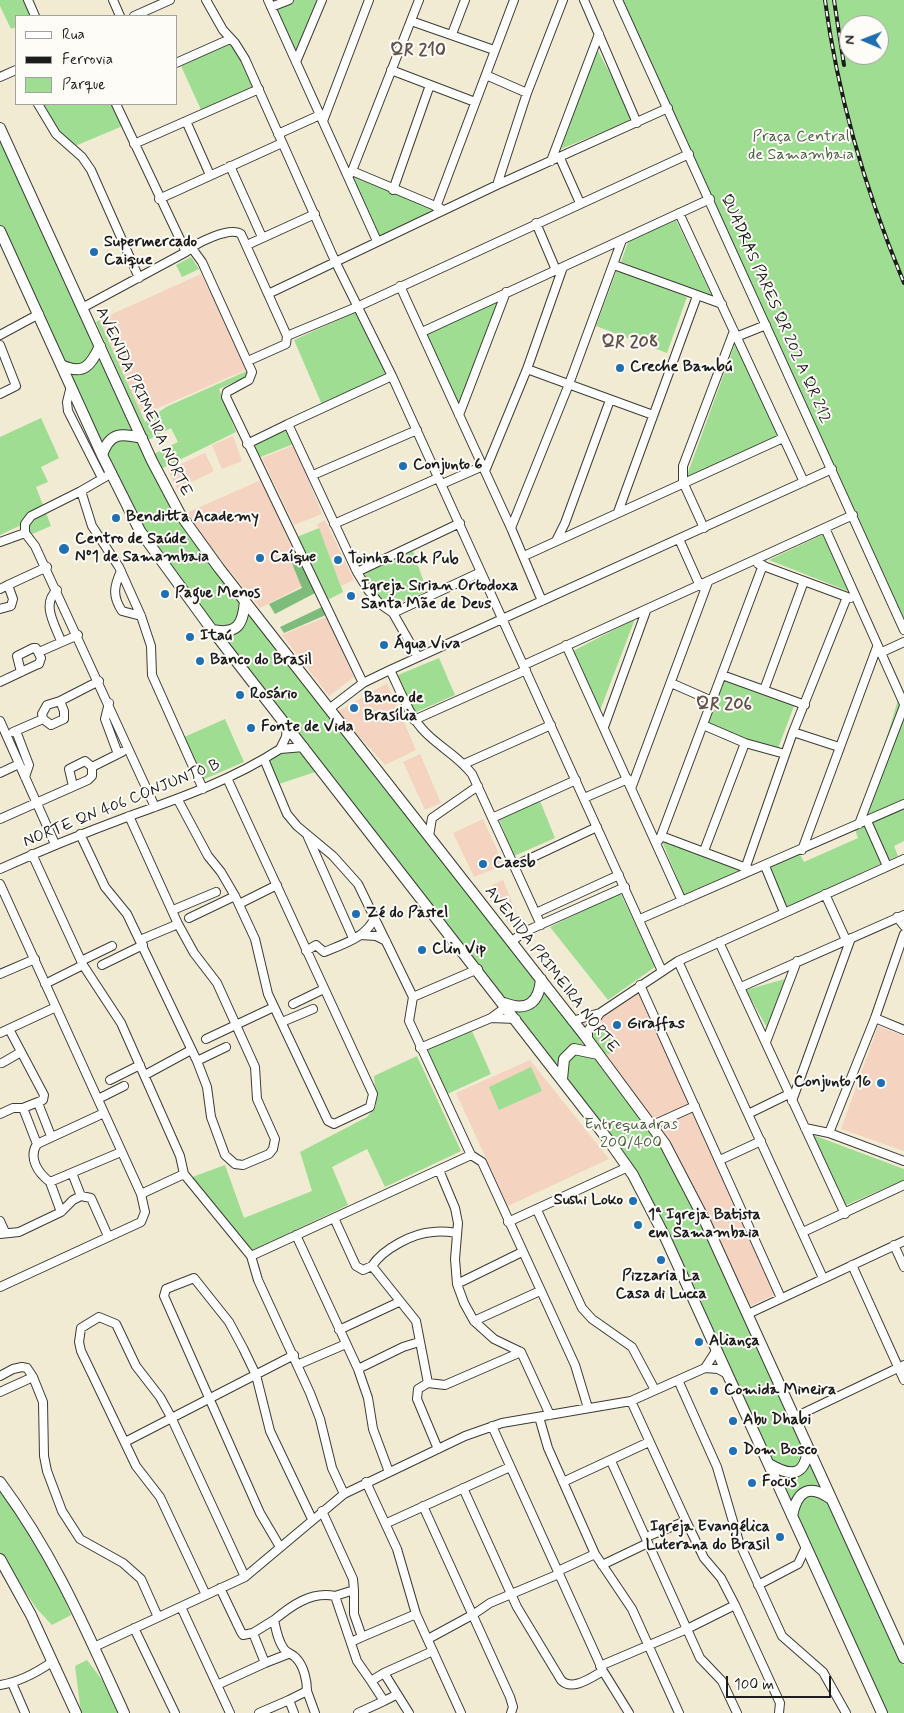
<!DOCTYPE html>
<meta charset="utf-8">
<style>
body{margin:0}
#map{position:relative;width:904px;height:1713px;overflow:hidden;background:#f2ebd3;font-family:Mynerve,sans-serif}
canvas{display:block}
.legend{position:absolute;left:15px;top:15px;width:162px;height:90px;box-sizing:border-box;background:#fdfcf7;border:1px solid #a3a29f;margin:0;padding:6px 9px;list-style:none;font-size:15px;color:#1c1c1c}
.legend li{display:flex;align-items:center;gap:10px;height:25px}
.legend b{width:25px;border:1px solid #a3a29f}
.north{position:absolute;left:839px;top:15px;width:50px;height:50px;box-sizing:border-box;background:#fdfcf7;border:1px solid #a3a29f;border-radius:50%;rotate:271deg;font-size:14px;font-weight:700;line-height:20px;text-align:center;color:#1c1c1c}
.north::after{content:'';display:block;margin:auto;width:18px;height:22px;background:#1f6fb2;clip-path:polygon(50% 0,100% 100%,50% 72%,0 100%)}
.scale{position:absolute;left:726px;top:1676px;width:105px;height:22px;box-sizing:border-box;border:2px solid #1c1c1c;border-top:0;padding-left:6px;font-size:15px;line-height:18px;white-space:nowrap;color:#1c1c1c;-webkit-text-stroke:4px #fdfcf7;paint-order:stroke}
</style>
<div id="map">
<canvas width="904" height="1713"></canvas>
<ul class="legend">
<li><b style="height:6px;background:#fff"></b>Rua</li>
<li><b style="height:6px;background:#1c1c1c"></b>Ferrovia</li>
<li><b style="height:14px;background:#9edd92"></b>Parque</li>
</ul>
<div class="north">N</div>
<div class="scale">100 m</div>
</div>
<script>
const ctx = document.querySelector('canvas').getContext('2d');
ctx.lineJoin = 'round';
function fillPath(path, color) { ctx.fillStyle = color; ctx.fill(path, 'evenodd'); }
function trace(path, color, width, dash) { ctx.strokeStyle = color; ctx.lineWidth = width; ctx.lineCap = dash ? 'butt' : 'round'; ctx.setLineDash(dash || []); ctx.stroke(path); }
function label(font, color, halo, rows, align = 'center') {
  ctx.font = font + ' Mynerve,sans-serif'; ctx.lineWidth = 4; ctx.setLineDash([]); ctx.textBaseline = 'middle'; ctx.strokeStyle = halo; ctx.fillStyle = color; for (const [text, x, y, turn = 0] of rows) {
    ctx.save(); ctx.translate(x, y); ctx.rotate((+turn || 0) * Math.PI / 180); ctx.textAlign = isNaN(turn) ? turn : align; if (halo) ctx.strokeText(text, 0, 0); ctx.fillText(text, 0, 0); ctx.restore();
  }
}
const built = new Path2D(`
 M201 274 248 369 142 415 99 320Z
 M233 436 242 461 222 469 212 445Z
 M294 445 322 514 294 525 262 458Z
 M205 453 214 471 177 489 168 470Z
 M261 480 308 583 260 608 184 514Z
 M325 520 354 580 341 586 317 524Z
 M326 617 354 677 329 696 282 635Z
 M387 683 416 750 385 765 337 712Z
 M420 754 441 803 425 810 403 762Z
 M483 819 504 865 474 877 453 833Z
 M503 880 519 919 508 924 492 885Z
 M636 985 776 1294 744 1309 575 1026Z
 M878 1026 904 1036V1151L841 1129Z
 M530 1060 609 1159 508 1206 456 1093Z`);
const green = new Path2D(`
 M0 0H24L31 16H16V27L11 29 0 6Z
 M290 0H321L297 59 272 8Z
 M619 0H904V624L664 93ZM849 25H879V55H849Z
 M230 43 243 60 254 89 202 112 181 66Z
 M597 49 634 119 561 149Z
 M40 104H114L125 125 75 146 50 124Z
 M0 138 176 515 649 1123 702 1222 904 1666V1713H886L647 1192 139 532 0 235Z
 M351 174 444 210 377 239Z
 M676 220 713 298 621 262 628 242Z
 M191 257 199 269 182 277 176 265Z
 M617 270 687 297 667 353 596 326Z
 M507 291 460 420 421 332Z
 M358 311 388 375 323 407 294 340Z
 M99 320 145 422 166 407 249 370 250 375 219 389 236 432 161 469 154 454 178 442 171 428 148 440 96 322Z
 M736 341 780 435 686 478Z
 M41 418 59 458 41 467 48 482 36 487 51 526 32 534 19 526 0 535V437Z
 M288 430 293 444 258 458 254 449 257 442Z
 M319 528 343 592 322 603 292 539Z
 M824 534 850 592 769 560Z
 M413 551 427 591 388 608 364 577 366 572Z
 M635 619 599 713 573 651Z
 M439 658 455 695 414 713 398 675Z
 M724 680 794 706 777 751 707 725Z
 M898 700 904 712V800L877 813 904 801V841L894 846 898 856 883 862 862 819Z
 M225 719 244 762 200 781 182 738Z
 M283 751C304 751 305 756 318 771L279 784 268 761Z
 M540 801 555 838 514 856 499 819Z
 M862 820 882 863 784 909 765 863 797 849 804 862 858 838 853 824Z
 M662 841 745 870 684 895Z
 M620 892 655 967 608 1000 550 927Z
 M785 979 767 1028 746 990Z
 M600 1025 617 1048 610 1054 603 1053 593 1039 592 1032Z
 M472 1031 491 1074 445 1095 425 1050Z
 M417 1056 461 1151 385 1187 367 1149 332 1167 348 1205 251 1251 187 1179 225 1165 244 1218 312 1191 300 1152 367 1117 376 1106 374 1076Z
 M531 1067 542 1091 499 1110 489 1087Z
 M813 1135 904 1169V1180L844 1206Z
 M0 1490C33 1534 51 1565 71 1615L52 1625 37 1609 0 1555Z
 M87 1660 106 1685 119 1713H81L75 1666Z`);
const forest = new Path2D(`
 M300 556 317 592 275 614 269 604 302 588 291 561Z
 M324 606 328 614 284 633 280 627Z`);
const minor = new Path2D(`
 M28 0 35 16
 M113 0 120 16
 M206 0 223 30 235 43 245 59 335 261 392 376 662 971
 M268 0 377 241
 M584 0 637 123
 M618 0 904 630
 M271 7 289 0
 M134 16 170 0
 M411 21 494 50
 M452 34 465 0
 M296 62 322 0
 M176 63 230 39
 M391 70 475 102
 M486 75 527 93
 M0 77 16 70
 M38 104 56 134 82 157 91 170 139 278
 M116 104 186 252C196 243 230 226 241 234L287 336 359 306 689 154
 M186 121 210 175
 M323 121 369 0
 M278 134 320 115
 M134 144 259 89
 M560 158 580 203
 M551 161 599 34
 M230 166 262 237
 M352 171 419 0
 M349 175 352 171 440 208
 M497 185 527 93 563 0
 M393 190 430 85
 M159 199 282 143
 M436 207 514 0
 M679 213 804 482
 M536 223 556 270
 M247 245 315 214
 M191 247 202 262 252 372 249 380 227 392 226 397 363 683
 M614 265 722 304
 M400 286 511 528 542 601
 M268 294 497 185 668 108
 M82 308 186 252
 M422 332 710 199
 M0 335 39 314
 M736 337 766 325
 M0 345 16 386 0 394
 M248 361 286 344 287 336
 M527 369 653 415
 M392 376 288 424 357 572 368 590 380 604 393 613 418 657
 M71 386 67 402 68 411 102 478
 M459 415 506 292
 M247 444 288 424
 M485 471 527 369 563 267
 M112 473 81 491 92 526 119 567 141 616 151 646 152 675 203 789
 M313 475 417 430
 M442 484 483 466
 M618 512 697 296
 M334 524 438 478
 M511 528 569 384 622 240
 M704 528 683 482V466L734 331
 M825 528 904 704
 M25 533V524L31 516 81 491
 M557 539 565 523 610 400
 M679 539 700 586
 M0 542 25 533 35 546 155 807
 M524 556 783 438
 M758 564 850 598
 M121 571C114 586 112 596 122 611L141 616
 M357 572 460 523
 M8 585 47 567
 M0 589 8 585 13 599 11 606 0 609
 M57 590C41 604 55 625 61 641
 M393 613 481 572
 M566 645 682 901
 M39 652 78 635
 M880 653 904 642
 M524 665 853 515
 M390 670C401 692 409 716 426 733 441 748 459 757 472 774L541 925
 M722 675 805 705
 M0 682 36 665 39 664 41 658 36 648H33L17 656 21 672
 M671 683 712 701
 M764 690 804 581
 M60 701 64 711V719L51 725 43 719 42 714 47 705 60 701 99 681
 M109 703 105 719 118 754
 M329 709 363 683 390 670 832 469
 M414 720 526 670
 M0 721 55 844
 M287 725 286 737 280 749 304 747
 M703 725 745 743 785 754
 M604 727 646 611
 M16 731 29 765 25 777
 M13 732 43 719
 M793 732 839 747
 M264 759 287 814 297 826 333 856 358 884 413 997 478 969
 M464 764 551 725
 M92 767 122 752
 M0 773 19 764
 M632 786 708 582
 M584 798 628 779
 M178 800 208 856 221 872 235 896 255 939 268 994 328 1121 334 1124 370 1107 373 1094 227 778
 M492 818 576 780
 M0 819 88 780 92 776V767L85 761 69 769 73 786
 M867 821 887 866
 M859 824 904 706
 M80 834 105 887 127 914 197 1061 207 1087 211 1117 225 1155 235 1164 243 1165 269 1154 273 1149 275 1139 257 1099 255 1067 217 983 194 953 178 924 129 816
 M429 836 432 818 478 786
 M661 836 763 565
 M308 837 353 938
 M659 840 661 836 749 869
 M802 850 877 647
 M704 851 745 743
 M32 854 83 965 121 1023 180 1156 184 1174 141 1194
 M514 866 597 827
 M765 866 784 912
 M0 869C42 850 84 833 127 817 180 798 232 780 280 749
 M745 869 793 732 847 597
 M0 884 141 1194 145 1212 141 1222 0 1287
 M825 894 846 940
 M239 904 277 885
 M173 910 216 892
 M536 913 619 875
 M897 917 904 926
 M189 918 235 896
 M640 919 904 804
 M361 935 376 936 386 941
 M140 940 178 924
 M511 942 524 932 625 887
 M719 942 845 1214
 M306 951 316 945 324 952C344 944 367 937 375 917
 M81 961 112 946
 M678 961 823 1278
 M102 965 143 945
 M0 974 35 959
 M45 984 83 965
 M640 985 781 1298
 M741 987 904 915
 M413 997 409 1021 471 1155 482 1162 575 1365 588 1408
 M293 1004 324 989
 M491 1018 516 1019
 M875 1018 904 1030
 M572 1021 600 1013
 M282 1022 313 1009
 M9 1029 44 1095 43 1100 23 1108
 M0 1033 56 1007
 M206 1039 274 1007
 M588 1040V1031L600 1013 678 961 904 859
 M766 1042 797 961
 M420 1048 491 1018 506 1007
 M197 1061 226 1047
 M2 1063 21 1052
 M145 1075 191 1050
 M110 1080 140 1065
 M98 1099 124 1086
 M792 1101 851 938
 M38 1103 51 1136
 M104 1113 37 1144C28 1158 38 1173 50 1182L121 1152
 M0 1114 13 1108H23L37 1144
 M748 1114 789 1094
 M653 1125 695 1106
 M805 1128 829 1133 904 1161
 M829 1133 875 1018 904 934
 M720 1160 761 1141
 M439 1170 455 1208 458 1223 455 1259 457 1284 464 1303 474 1321 494 1339 521 1352 550 1415
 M72 1173 81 1196 91 1198 108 1236
 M184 1174 251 1256 258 1280 310 1393 320 1419 332 1468 344 1494
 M50 1182 61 1212
 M537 1210 582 1308 592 1319 632 1347 655 1390
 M334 1218 356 1266 363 1270 372 1266 416 1321 428 1383 418 1389 417 1399 438 1449
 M0 1221 5 1232
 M508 1222 628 1167
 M803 1232 904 1185
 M0 1234 19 1232 61 1212 73 1200 81 1196
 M296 1235 358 1369 368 1398 373 1429 389 1472
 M894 1245 904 1267
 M251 1256 471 1155
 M852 1265 904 1380
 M372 1266C383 1249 413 1233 433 1232 441 1231 450 1232 457 1233
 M457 1284 522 1252
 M748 1314 904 1241
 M474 1321 540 1291
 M339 1330 399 1302
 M297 1365 346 1344
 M705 1368 716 1351
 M358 1369 403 1347 419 1342
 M0 1376 13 1369 22 1367 27 1368 33 1377 43 1402 44 1456 47 1471 62 1511 80 1539 123 1563 141 1579 158 1617
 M678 1380 717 1467 739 1542 782 1636 823 1672 846 1713
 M428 1383 445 1385 521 1352
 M0 1392 33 1377
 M631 1401 686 1521 646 1537
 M539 1417 548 1448 595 1554 632 1609 679 1713
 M795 1417 904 1365
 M492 1426 603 1671 629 1713
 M125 1442 294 1355
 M611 1461 700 1658 722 1681 737 1713
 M366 1482 397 1549 416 1614 461 1713
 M563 1482 649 1442
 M463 1488 517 1607 561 1680C572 1692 592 1677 603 1671
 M423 1506 510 1697 513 1707 511 1713
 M322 1511 353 1579 354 1590
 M686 1521 704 1558 721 1578 735 1605 780 1703 779 1713
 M387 1523 510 1467
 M280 1547 260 1513 164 1296 166 1289 194 1278 229 1322 243 1348 256 1375 270 1431 312 1519
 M602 1565 648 1543
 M558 1571 595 1554
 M758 1585 798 1564 806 1547
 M220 1588 241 1632 243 1635 253 1633
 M206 1595 160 1497 136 1466 81 1351 79 1342 81 1328 99 1317 116 1324 136 1366 160 1397 171 1417 245 1577
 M181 1607 230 1713
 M274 1620C291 1606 311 1591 335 1596
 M134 1628 175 1713
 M362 1637 416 1614
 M428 1639 474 1614 490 1603 559 1574
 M351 1642 362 1637 354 1614V1590L335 1596 357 1661 371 1681
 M94 1647 245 1577 344 1494 465 1436 502 1423 631 1401 705 1368 718 1369 727 1374
 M288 1654 265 1663 253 1633 274 1620C276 1630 278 1641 284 1649 288 1654 293 1654 296 1658 304 1666 307 1681 307 1691
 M600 1666 687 1629 735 1605
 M384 1673 433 1651
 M12 1683 25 1713
 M0 1685C20 1682 36 1673 52 1662
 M217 1685 265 1663
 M396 1695 384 1701 371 1681 384 1673 409 1713
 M259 1713 289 1700
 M294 1713 289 1700 307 1691 315 1713
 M358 1713 384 1701`);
const major = new Path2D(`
 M0 128 152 461 180 514 219 568 585 1036 665 1144 704 1219 904 1658
 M0 231 102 455 140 531 212 630 609 1141 633 1175 665 1237 882 1713
 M61 365C84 376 91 365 100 346
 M102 455C110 432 121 433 142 438
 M212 630C238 635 243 624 245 601
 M504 1003C527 1012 539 1003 541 979
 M562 1079 564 1059 574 1049 598 1054
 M769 1464C791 1477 805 1477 808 1448
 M0 1482C55 1556 86 1630 124 1713
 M792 1516C797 1491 809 1483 831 1499
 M0 1559 31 1615 76 1713`);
const rail = new Path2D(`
 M825 0C838 98 866 192 904 283
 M834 0 844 65`);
const markers = [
 [94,252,5,"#1f6fb2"],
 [620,368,5,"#1f6fb2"],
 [403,466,5,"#1f6fb2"],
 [116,518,5,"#1f6fb2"],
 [64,549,6,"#1f6fb2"],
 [260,558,5,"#1f6fb2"],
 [338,560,5,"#1f6fb2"],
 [165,594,5,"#1f6fb2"],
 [351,596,5,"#1f6fb2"],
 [190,637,5,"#1f6fb2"],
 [384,645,5,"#1f6fb2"],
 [200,661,5,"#1f6fb2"],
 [240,695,5,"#1f6fb2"],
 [354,708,5,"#1f6fb2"],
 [251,728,5,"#1f6fb2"],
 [483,864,5,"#1f6fb2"],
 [356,914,5,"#1f6fb2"],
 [422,950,5,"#1f6fb2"],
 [617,1025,5,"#1f6fb2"],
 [881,1083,5,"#1f6fb2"],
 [633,1201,5,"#1f6fb2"],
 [638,1225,5,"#1f6fb2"],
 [661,1260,5,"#1f6fb2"],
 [699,1342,5,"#1f6fb2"],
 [714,1391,5,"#1f6fb2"],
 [733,1421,5,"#1f6fb2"],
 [733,1451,5,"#1f6fb2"],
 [752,1483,5,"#1f6fb2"],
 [780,1537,5,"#1f6fb2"]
];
const parkNames = [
 ["Praça Central",801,138],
 ["de Samambaia",801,156],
 ["Entrequadras",631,1126],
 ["200/400",631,1144]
];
const poiNames = [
 ["Supermercado",104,243],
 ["Caique",104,261],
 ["Creche Bambú",630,368],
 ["Conjunto 6",413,466],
 ["Benditta Academy",126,518],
 ["Centro de Saúde",75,540],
 ["Nº1 de Samambaia",75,558],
 ["Caíque",270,558],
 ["Toinha Rock Pub",348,560],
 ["Igreja Sirian Ortodoxa",361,587],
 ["Santa Mãe de Deus",361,605],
 ["Pague Menos",175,594],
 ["Itaú",200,637],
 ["Água Viva",394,645],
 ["Banco do Brasil",210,661],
 ["Rosário",250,695],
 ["Banco de",364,699],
 ["Brasília",364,717],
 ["Fonte de Vida",261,728],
 ["Caesb",493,864],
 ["Zé do Pastel",366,914],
 ["Clin Vip",432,950],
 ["Giraffas",627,1025],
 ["Conjunto 16",871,1083,"right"],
 ["Sushi Loko",623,1201,"right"],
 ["1ª Igreja Batista",648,1216],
 ["em Samambaia",648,1234],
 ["Pizzaria La",661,1277,"center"],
 ["Casa di Lucca",661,1295,"center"],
 ["Aliança",709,1342],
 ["Comida Mineira",724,1391],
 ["Abu Dhabi",743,1421],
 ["Dom Bosco",743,1451],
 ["Focus",762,1483],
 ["Igreja Evangélica",770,1528,"right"],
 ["Luterana do Brasil",770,1546,"right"]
];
const streetNames = [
 ["QUADRAS PARES QR 202 A QR 212",775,309,66],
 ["AVENIDA PRIMEIRA NORTE",143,402,65],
 ["NORTE QN 406 CONJUNTO B",122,804,-22],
 ["AVENIDA PRIMEIRA NORTE",551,970,52]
];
const neighbourhoodNames = [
 ["QR 210",418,51],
 ["QR 208",630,343],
 ["QR 206",724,705]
];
fillPath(built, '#f4d3c0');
fillPath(green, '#9edd92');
fillPath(forest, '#7ebc7c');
trace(minor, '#3c3b37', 10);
trace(major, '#3c3b37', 12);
trace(minor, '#fff', 8);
trace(major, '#fff', 10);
trace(rail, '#1c1c1c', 4);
trace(rail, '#fdfcf7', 2, [5.5]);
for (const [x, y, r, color] of markers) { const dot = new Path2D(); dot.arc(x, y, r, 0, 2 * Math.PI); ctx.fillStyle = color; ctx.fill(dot); trace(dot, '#fdfcf7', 2); }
label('16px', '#4a6045', '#fdfcf7', parkNames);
label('bold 16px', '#1c1c1c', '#fdfcf7', poiNames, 'left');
label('16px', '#1c1c1c', '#fdfcf7', streetNames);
label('bold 18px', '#63514b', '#fdfcf7', neighbourhoodNames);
</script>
